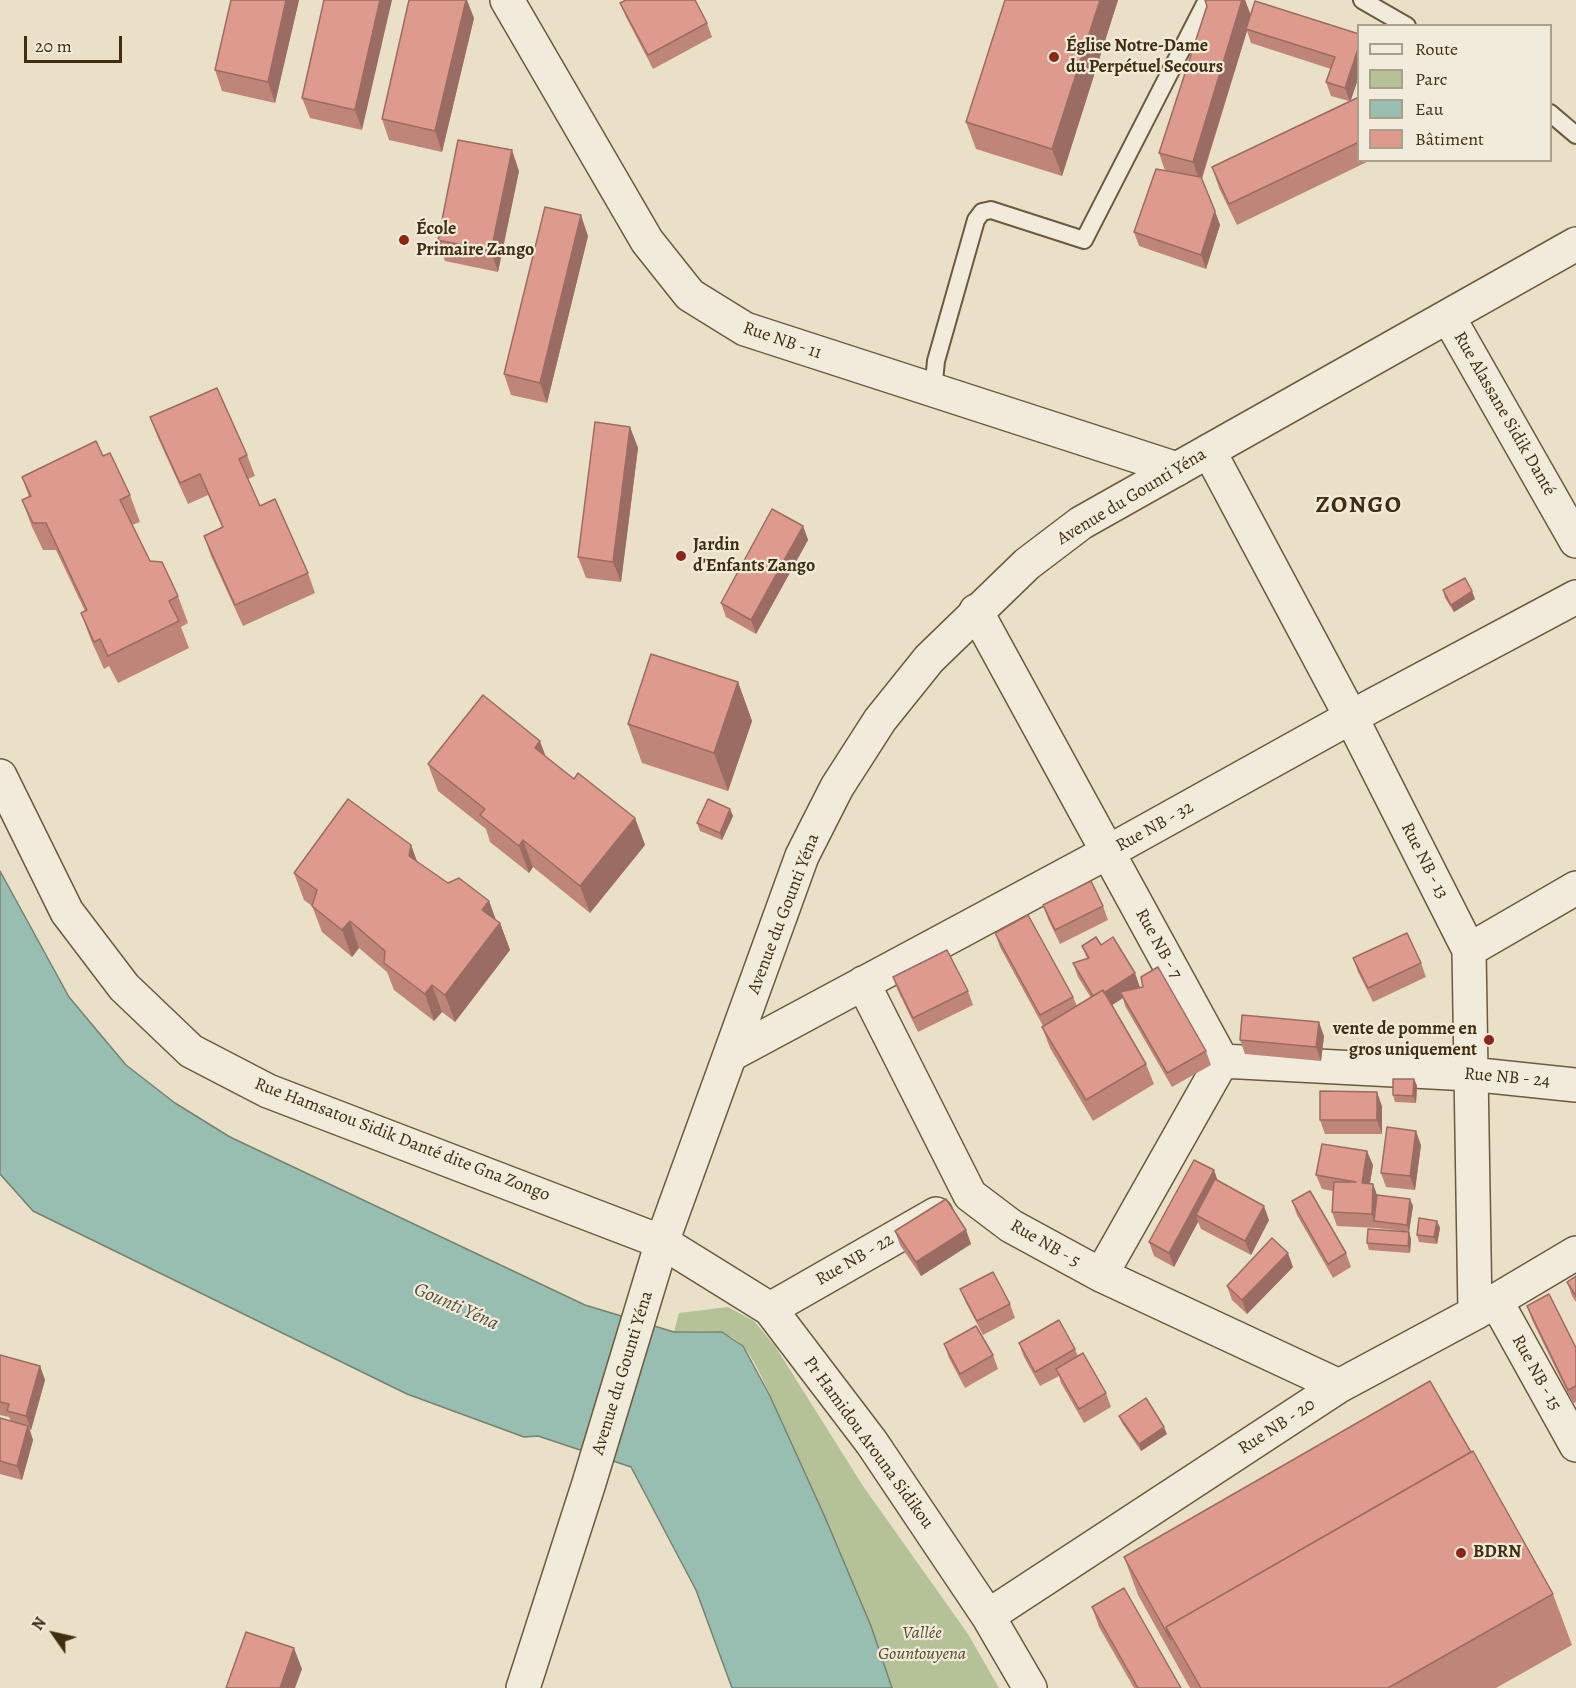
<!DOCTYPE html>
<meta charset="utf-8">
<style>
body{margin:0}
#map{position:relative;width:1576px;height:1688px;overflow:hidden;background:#eae0c7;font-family:Alegreya,serif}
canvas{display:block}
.legend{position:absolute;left:1357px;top:24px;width:195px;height:138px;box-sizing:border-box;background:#f1ebdb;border:2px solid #ab9f89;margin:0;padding:8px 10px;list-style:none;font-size:18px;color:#412d0f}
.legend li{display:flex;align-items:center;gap:12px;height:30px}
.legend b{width:30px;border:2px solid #ab9f89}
.north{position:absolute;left:24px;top:1604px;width:60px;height:60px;-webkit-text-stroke:4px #f1ebdb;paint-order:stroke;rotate:304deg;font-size:16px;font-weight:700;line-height:24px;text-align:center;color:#412d0f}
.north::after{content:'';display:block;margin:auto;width:21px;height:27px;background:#412d0f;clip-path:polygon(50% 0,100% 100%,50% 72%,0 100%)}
.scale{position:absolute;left:24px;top:36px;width:98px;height:27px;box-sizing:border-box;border:3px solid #412d0f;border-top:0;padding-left:8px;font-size:18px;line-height:21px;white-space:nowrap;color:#412d0f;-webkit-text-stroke:4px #f1ebdb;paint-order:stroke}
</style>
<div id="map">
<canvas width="1576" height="1688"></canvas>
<ul class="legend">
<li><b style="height:8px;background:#f1ebdb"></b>Route</li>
<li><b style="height:16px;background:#b5c297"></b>Parc</li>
<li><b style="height:16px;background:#98bdb1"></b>Eau</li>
<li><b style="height:16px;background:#de9b8d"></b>Bâtiment</li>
</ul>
<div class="north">N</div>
<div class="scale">20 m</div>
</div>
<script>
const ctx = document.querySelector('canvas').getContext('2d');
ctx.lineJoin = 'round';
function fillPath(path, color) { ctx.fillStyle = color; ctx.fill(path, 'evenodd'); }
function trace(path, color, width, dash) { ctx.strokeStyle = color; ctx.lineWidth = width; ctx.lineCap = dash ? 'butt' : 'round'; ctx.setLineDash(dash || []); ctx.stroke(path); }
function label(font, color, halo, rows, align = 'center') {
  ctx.font = font + ' Alegreya,serif'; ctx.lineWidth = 4.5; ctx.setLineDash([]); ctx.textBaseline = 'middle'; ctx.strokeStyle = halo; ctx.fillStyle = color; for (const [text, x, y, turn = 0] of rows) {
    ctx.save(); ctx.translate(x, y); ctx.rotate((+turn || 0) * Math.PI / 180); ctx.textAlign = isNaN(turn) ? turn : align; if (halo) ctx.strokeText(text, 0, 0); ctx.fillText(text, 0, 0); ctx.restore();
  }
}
const green = new Path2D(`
 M728 1307 754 1321 775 1346 863 1486 968 1634 999 1688H892C863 1602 826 1518 788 1435 778 1413 758 1363 743 1346 725 1326 698 1331 674 1332L679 1313Z`);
const water = new Path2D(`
 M0 871 69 997 126 1065 175 1103 230 1137 585 1305 674 1332H722L743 1346 770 1396 824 1515 871 1626 892 1688H732L696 1590 631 1467 538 1436 524 1437 407 1394 33 1211 0 1174Z`);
const service = new Path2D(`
 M1362 0 1407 26
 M1550 113 1576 135
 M933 391 936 361 976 220 982 212 991 210 1084 240 1207 0`);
const minor = new Path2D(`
 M507 0 647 241 690 295 745 329 1177 469
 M1449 318 1576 541
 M1209 451 1351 717 1469 950 1475 1313
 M976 611 1222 1061 1101 1275
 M1469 950 1576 888
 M863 983 970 1195 1011 1226 1101 1275 1339 1386
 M732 1054 1108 852 1351 717 1576 597
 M1222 1061 1470 1074 1576 1085
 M662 1242 770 1309 872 1443 988 1616 1030 1688
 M1496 1301 1576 1445
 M770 1309 936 1214
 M988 1616 1339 1386 1475 1313 1576 1253`);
const tertiary = new Path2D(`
 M0 776 67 912 124 987 191 1051 268 1091 662 1242
 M523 1688 589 1483 662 1242 802 856 837 787 880 720 929 659 1027 564 1081 523 1576 244`);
const wall = new Path2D(`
 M231 0H299L275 103 222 91 215 70Z
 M324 0 362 130 310 118 302 98Z
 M1005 0H1118L1062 176 976 149 966 122Z
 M1205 0H1245L1251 15 1359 34V76L1351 100 1359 97V160H1371L1237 225 1219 188 1212 167 1349 101 1331 96 1326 82 1331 69 1251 43 1247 31 1202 179 1220 225 1206 269 1139 246 1134 232 1165 171 1159 153 1207 6Z
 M620 3 707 23 712 37 653 69 626 17Z
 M474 18 442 152 389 140 382 119Z
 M519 171 498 272 445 261 438 240Z
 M588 236 547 403 511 395 504 374Z
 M150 417 247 455 255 476 248 479 260 506 308 573 315 593 243 626 211 556 204 536 222 527 208 495 188 504 158 438Z
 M630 427 638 448 621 582 586 578 578 557Z
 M103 456 130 495 140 522 132 525 150 561 178 596 188 623 181 627 189 648 118 683 109 666 104 669 91 640 81 613 85 611 56 550H43L32 527 22 500 29 497 22 477Z
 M803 526 808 540 756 634 726 617 721 603Z
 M1443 590 1475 599 1454 612 1445 598Z
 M738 682 752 721 728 791 642 763 628 724Z
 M546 757 574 779 635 818 645 845 590 913 533 867 529 873 490 842 486 829 438 791 428 764Z
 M730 809 733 816 722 840 700 831 697 823Z
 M411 845 417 862 448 883 489 901 496 920 500 923 510 950 455 1022 442 1012 434 1021 394 990 387 972 359 948 352 957 322 932 312 906 304 900 294 873Z
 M1043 905 1103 906 1108 920 1060 944 1048 919Z
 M995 933 1073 997 1077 1006 1091 998 1078 977 1073 963 1087 958 1082 946 1101 945 1140 987 1206 1051 1211 1065 1172 1087 1125 1006 1123 998 1112 1005 1146 1064 1154 1084 1093 1121 1050 1048 1042 1027 1043 1026 1000 947Z
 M1353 958 1421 963 1426 977 1373 1002 1358 972Z
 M893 977 968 991 973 1005 918 1032 898 991Z
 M1324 1036 1321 1061 1245 1054 1240 1040Z
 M1414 1079 1417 1086 1416 1103 1395 1102 1393 1095Z
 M1382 1106V1134H1325L1320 1120Z
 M1421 1145 1415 1190 1386 1187 1381 1173Z
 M1373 1165 1370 1184H1373L1377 1195 1413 1206 1409 1232 1377 1228 1337 1226 1332 1212 1333 1191 1322 1189 1316 1175Z
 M1214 1170 1217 1181 1269 1220 1251 1255 1201 1229 1198 1222 1174 1267 1154 1256 1149 1242Z
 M1292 1201 1346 1253 1351 1267 1333 1278 1297 1215Z
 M1437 1221 1440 1228 1437 1244 1419 1242 1417 1235Z
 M966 1230 971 1244 921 1276 900 1245 895 1231Z
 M1409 1232 1411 1239 1410 1253 1369 1250 1367 1243Z
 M1293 1267 1247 1314 1232 1300 1227 1286Z
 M1576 1276V1302L1572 1296 1567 1282Z
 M960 1289 1010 1304 1015 1318 983 1335 966 1303Z
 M1527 1306 1576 1348V1402L1573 1404 1532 1320Z
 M1019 1343 1075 1349 1078 1356 1106 1393 1111 1407 1084 1423 1061 1383 1059 1376 1040 1386 1024 1357Z
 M944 1344 993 1355 998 1369 965 1388 949 1358Z
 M0 1355 40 1366 45 1380 31 1430H30L33 1440 22 1480 0 1474V1418L11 1421 9 1417 0 1415Z
 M1119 1416 1167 1434 1141 1451 1122 1423Z
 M1471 1452 1553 1594 1572 1645 1496 1688H1190L1138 1595 1124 1557Z
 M1092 1607 1181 1688H1134L1099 1627Z`);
const shadedWall = new Path2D(`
 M286 0H299L275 103 268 82Z
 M380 0H392L362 130 355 110Z
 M466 0H467L474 18 442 152 435 131Z
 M1100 0H1118L1062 176 1052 149Z
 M1242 0H1245L1251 17 1246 29 1247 31 1200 183 1193 162Z
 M1359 46V76L1350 102 1345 88Z
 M512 150 519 171 498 272 491 251Z
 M1215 211 1220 225 1206 269 1201 255Z
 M581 215 588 236 547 403 540 383Z
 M630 427 638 448 621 582 613 562Z
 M803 526 808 540 756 634 751 620Z
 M1472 591 1475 599 1454 612 1451 605Z
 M738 682 752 721 728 791 714 753Z
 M540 741 550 768 535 748Z
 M730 809 733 816 722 840 720 833Z
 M635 818 645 845 590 913 580 886Z
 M523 840 533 867 529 873 519 846Z
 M411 845 421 872 409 856Z
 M489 901 498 926 500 923 510 950 455 1022 445 995 482 910Z
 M350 921 359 948 352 957 342 930Z
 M1135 973 1140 987 1120 992 1123 998 1100 1013 1095 999Z
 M432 985 442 1012 434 1021 425 994Z
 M1319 1022 1324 1036 1321 1061 1316 1047Z
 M1414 1079 1417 1086 1416 1103 1413 1096Z
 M1377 1092 1382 1106V1134L1377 1120Z
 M1416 1131 1421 1145 1415 1190 1410 1176Z
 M1367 1151 1373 1165 1367 1197 1362 1183Z
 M1214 1170 1219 1184 1196 1215 1198 1222 1174 1267 1169 1253Z
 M1373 1184 1378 1198 1374 1221 1372 1214Z
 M1410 1199 1413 1206 1409 1232 1407 1225Z
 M1264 1206 1269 1220 1251 1255 1245 1241Z
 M1437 1221 1440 1228 1437 1244 1434 1237Z
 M966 1230 971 1244 921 1276 916 1262Z
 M1409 1232 1411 1239 1410 1253 1408 1246Z
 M1288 1253 1293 1267 1247 1314 1242 1300Z
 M40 1366 45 1380 31 1430 26 1416Z
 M28 1426 33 1440 22 1480 17 1466Z
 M1164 1427 1167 1434 1141 1451 1139 1444Z
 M294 1648 302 1669 295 1688H280Z`);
const building = new Path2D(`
 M231 0H286L268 82 215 70Z
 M324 0H380L355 110 302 98Z
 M409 0H466L435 131 382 119Z
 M626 0H695L707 23 648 55 620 3Z
 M1005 0H1100L1052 149 966 122Z
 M1205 0H1242L1193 162 1159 153 1207 6Z
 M1255 1 1359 34V46L1345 88 1326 82 1335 57 1246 29Z
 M1359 97V142L1229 204 1212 167Z
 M458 140 512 150 491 251 438 240Z
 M1156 169 1201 177 1215 211 1201 255 1134 232Z
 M545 207 581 215 540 383 504 374Z
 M217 388 247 455 239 459 260 506 275 499 308 573 235 605 204 536 223 527 200 474 180 483 150 417Z
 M595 422 630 427 613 562 578 557Z
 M96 441 103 456 110 453 130 495 120 500 150 561 162 562 178 596 169 601 179 621 108 656 100 639 94 642 81 613 87 610 46 523H33L22 500 31 496 22 477Z
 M772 509 803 526 751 620 721 603Z
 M1465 578 1472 591 1451 605 1443 590Z
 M651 654 738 682 714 753 628 724Z
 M483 695 540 741 535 748 574 779 578 773 635 818 580 886 523 840 519 846 480 815 485 809 428 764Z
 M348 799 411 845 409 856 448 883 459 878 489 901 482 910 500 923 445 995 432 985 425 994 384 963 385 951 350 921 342 930 312 906 317 890 294 873Z
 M708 799 730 809 720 833 697 823Z
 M1091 881 1103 906 1055 930 1043 905Z
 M1028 915 1073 997 1040 1015 995 933Z
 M1407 933 1421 963 1368 988 1353 958Z
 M1096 937 1101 945 1113 937 1135 973 1104 993 1103 990 1093 996 1073 963 1089 958 1082 946Z
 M947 950 968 991 913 1018 893 977Z
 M1158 967 1206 1051 1167 1073 1120 992 1143 987 1141 977Z
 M1103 990 1146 1064 1086 1100 1042 1027Z
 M1242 1015 1319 1022 1316 1047 1240 1040Z
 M1393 1079H1414L1413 1096 1393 1095Z
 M1320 1091 1377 1092V1120H1320Z
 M1387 1127 1416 1131 1410 1176 1381 1173Z
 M1322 1144 1367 1151 1362 1183 1373 1184 1372 1214 1332 1212 1334 1182H1356L1316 1175Z
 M1194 1160 1214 1170 1169 1253 1149 1242Z
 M1215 1179 1264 1206 1245 1241 1196 1215Z
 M1310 1191 1346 1253 1328 1264 1292 1201Z
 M1377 1195 1410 1199 1407 1225 1374 1221Z
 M946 1199 966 1230 916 1262 895 1231Z
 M1419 1218 1437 1221 1434 1237 1417 1235Z
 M1368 1229 1409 1232 1408 1246 1367 1243Z
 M1272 1238 1288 1253 1242 1300 1227 1286Z
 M993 1272 1010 1304 977 1321 960 1289Z
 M1576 1276V1296L1567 1282Z
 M1549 1294 1576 1348V1386L1568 1390 1527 1306Z
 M1059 1320 1075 1349 1035 1372 1019 1343Z
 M976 1326 993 1355 960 1374 944 1344Z
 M1083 1353 1106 1393 1079 1409 1056 1369Z
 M0 1355 40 1366 26 1416 7 1411 9 1404 0 1402Z
 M1430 1381 1471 1452 1166 1627 1171 1640 1124 1557Z
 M1146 1398 1164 1427 1139 1444 1119 1416Z
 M0 1418 28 1426 17 1466 0 1461Z
 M1473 1451 1553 1594 1388 1688H1201L1166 1627Z
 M1124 1588 1181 1688H1138L1092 1607Z
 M246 1632 294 1648 280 1688H226Z`);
const markers = [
 [1054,57,6,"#8f2418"],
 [404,240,6,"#8f2418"],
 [681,556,6,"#8f2418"],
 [1489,1040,6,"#8f2418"],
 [1461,1553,6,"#8f2418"]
];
const poiNames = [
 ["Église Notre-Dame",1066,47],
 ["du Perpétuel Secours",1066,68],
 ["École",416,230],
 ["Primaire Zango",416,251],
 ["Jardin",693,546],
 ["d'Enfants Zango",693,567],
 ["vente de pomme en",1477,1030,"right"],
 ["gros uniquement",1477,1051,"right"],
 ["BDRN",1473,1553]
];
const streetNames = [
 ["Rue NB - 11",782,341,19],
 ["Rue Alassane Sidik Danté",1504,414,60],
 ["Avenue du Gounti Yéna",1132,497,-31],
 ["Rue NB - 32",1155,827,-29],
 ["Rue NB - 13",1424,861,63],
 ["Avenue du Gounti Yéna",784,914,-69],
 ["Rue NB - 7",1158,944,61],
 ["Rue NB - 24",1507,1078,5],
 ["Rue Hamsatou Sidik Danté dite Gna Zongo",402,1140,21],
 ["Rue NB - 5",1045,1244,30],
 ["Rue NB - 22",855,1260,-30],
 ["Avenue du Gounti Yéna",623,1373,-73],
 ["Rue NB - 15",1536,1373,61],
 ["Rue NB - 20",1277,1427,-33],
 ["Pr Hamidou Arouna Sidikou",868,1443,54]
];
const parkNames = [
 ["Vallée",922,1634],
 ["Gountouyena",922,1655]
];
const waterNames = [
 ["Gounti Yéna",456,1307,24]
];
const districtNames = [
 ["ZONGO",1359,506]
];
fillPath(green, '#b5c297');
fillPath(water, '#98bdb1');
trace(water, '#758370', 1.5);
trace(service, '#6b5a3d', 20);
trace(minor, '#6b5a3d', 36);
trace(tertiary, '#6b5a3d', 36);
trace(service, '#f1ebdb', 16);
trace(minor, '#f1ebdb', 33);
trace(tertiary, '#f1ebdb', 33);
fillPath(wall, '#bf8579');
fillPath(shadedWall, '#9b6c63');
fillPath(building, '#de9b8d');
trace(building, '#9b6c63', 1.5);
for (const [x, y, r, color] of markers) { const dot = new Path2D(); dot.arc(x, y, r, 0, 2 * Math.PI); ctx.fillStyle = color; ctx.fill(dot); trace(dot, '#f1ebdb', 2); }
label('bold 18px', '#412d0f', '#f1ebdb', poiNames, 'left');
label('18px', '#412d0f', '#f1ebdb', streetNames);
label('italic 18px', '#584b2a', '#f1ebdb', parkNames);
label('italic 20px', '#575138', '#f1ebdb', waterNames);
ctx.letterSpacing = '1.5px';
label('bold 24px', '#412d0f', '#f1ebdb', districtNames);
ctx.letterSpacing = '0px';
</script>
